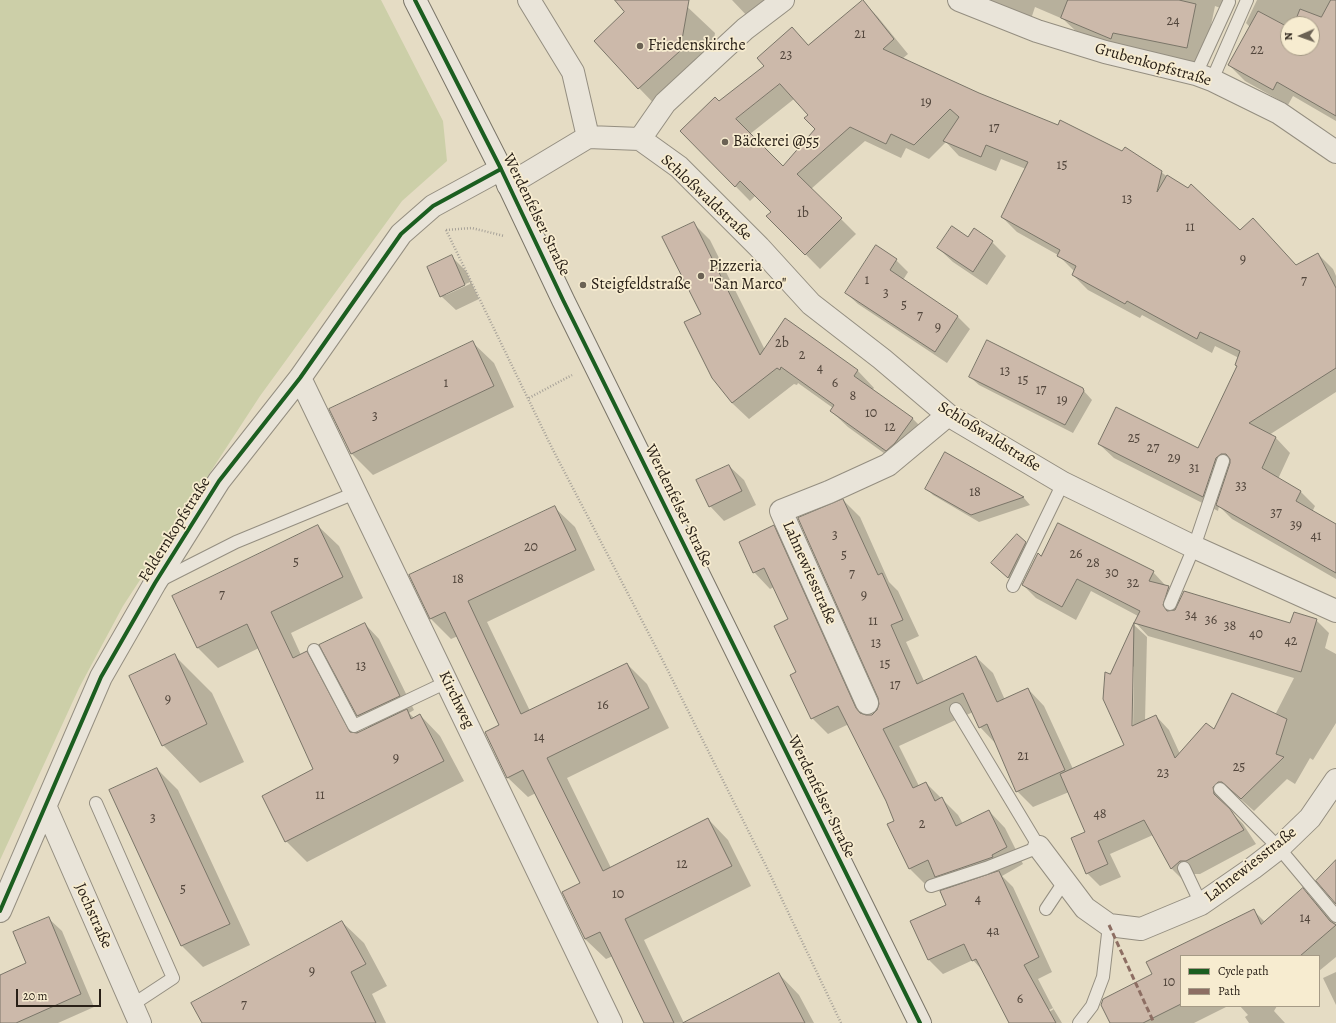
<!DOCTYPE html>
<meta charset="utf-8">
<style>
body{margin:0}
#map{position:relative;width:1336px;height:1023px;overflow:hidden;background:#e5dcc4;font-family:Alegreya,serif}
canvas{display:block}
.legend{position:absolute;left:1180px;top:955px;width:140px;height:52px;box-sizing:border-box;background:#f7ecd0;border:1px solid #a59a86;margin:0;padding:5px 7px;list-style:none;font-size:12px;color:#292017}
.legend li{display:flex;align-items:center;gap:8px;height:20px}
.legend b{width:20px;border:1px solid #a59a86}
.north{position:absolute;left:1280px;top:16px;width:40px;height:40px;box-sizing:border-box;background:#f7ecd0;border:1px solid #a59a86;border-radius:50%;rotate:268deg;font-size:11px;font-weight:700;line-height:16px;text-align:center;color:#292017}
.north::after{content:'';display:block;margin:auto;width:14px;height:18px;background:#6b6254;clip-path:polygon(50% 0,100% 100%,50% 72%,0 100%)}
.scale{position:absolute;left:16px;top:989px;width:85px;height:18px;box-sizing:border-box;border:2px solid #292017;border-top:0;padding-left:5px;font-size:12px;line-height:14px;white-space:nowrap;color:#292017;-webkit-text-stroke:3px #f7ecd0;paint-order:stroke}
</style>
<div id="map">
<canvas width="1336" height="1023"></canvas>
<ul class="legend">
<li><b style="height:5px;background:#1b5e20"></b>Cycle path</li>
<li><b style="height:5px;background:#8d6e63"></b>Path</li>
</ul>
<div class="north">N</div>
<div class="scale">20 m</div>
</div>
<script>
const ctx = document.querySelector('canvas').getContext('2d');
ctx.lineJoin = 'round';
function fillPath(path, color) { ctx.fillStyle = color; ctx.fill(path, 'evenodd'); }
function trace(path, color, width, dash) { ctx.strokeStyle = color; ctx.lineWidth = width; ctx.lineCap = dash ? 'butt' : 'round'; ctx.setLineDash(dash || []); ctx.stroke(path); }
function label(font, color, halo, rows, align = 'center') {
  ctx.font = font + ' Alegreya,serif'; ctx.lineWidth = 3.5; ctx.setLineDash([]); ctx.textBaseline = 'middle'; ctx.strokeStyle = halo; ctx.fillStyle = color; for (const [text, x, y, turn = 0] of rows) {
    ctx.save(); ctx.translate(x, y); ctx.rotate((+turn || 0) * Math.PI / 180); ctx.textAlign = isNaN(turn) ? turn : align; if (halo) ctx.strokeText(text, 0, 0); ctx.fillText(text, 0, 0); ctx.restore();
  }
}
const green = new Path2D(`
 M0 0H381L443 121 447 161 402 201 260 396 123 606 79 688 0 860Z`);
const shadow = new Path2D(`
 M621 0H680L715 33 707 79 666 116 639 88 625 12Z
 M732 0H771L750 19Z
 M979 0H1226L1223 9 1215 6 1203 64 1130 49 1079 34 1063 19 1035 7 1031 19Z
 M1257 0H1336V121L1293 96 1288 105 1245 81 1229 65 1250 27 1246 23ZM1288 24H1312V48H1288Z
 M863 2 877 16 908 54 902 59 978 94 1161 172 1240 231 1253 219 1296 265 1318 254 1333 269 1336 276V392L1269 435 1276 438 1290 453 1278 479 1301 492 1315 506 1312 512 1336 526V579L1232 519 1219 506 1218 511 1114 458 1099 444 1198 449 1238 367 1236 365 1239 358 1215 346 1212 353 1142 315 1140 318 1088 290 1073 275 1075 272 1058 255 1017 232 1002 217 1026 169 1001 159 996 171 959 156 946 142 929 159 906 148 901 158 865 141 811 189 856 234 820 269 768 216 772 212 756 195 750 201 681 131 768 64 792 29 809 46ZM794 99 809 115 816 129 783 167 750 134Z
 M693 223 710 240 765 350 786 320 858 371 874 388 872 390 912 418 929 435 903 467 848 427 831 411 833 408 798 383 797 385 794 384 749 419 732 403 702 314Z
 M992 242 1006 256 987 285 953 262 938 248Z
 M876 247 896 260 908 272 903 280 958 317 970 329 947 363 858 304 846 293Z
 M451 256 466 271 479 299 456 310 441 296ZM470 282V284L446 295V293Z
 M472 342 494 363 514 407 373 475 351 453Z
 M970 377 1082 389 1092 400 1073 433 979 385Z
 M946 453 1024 498 1030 505 979 522 933 495 926 488Z
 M729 466 744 480 756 505 724 521 710 506Z
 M843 500 860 517 889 582 898 591 919 636 906 642 924 681 976 657 993 673 1005 700 1028 689 1044 706 1073 769 1125 746 1111 675 1134 625 1147 637 1145 721 1156 716 1169 730 1180 754 1214 731 1275 715 1294 678 1148 636 1135 622 1138 616 1091 591 1076 620 1036 598 1023 585 1042 558 1153 572 1166 586 1181 599 1291 624 1316 620 1329 633 1325 648 1336 654V723L1313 760 1310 758 1295 784 1287 779 1254 811 1236 795 1227 797 1225 804 1227 808 1243 824 1256 844 1200 874H1194L1185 882 1172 869 1153 835 1110 854 1121 877 1100 886 1087 873V832L1069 792 1033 807 1017 791 996 744 980 727 973 712 899 746 919 786 926 783 958 815 963 824 989 811 1005 828 1023 864 1002 876 1013 887 1052 972 1038 979 1053 1008 1025 1023H1011L982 970 973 960 943 974 929 960 911 922 947 905 948 889 938 879 926 885 910 869 889 825 896 821 887 801 849 724 828 734 812 718 797 673 789 620 774 587 770 589 754 572 774 527 790 543 867 716 872 715 878 711 880 705ZM1134 666 1133 731H1131L1132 668Z
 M554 507 575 527 595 570 487 622 530 711 627 664 647 684 669 728 567 778 611 868 708 819 728 840 751 886 644 940 684 1023H645L613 956 606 959 585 939 563 892 581 883 536 793 528 797 507 777 500 726 458 636 451 639 431 619 410 576Z
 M318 526 339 546 363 598 291 633 301 655 307 652 327 673 359 733 370 728 358 716 321 646 365 624 379 639 414 710 409 713 414 718 420 715 440 736 464 781 307 862 286 841 314 770 259 648 218 668 198 648Z
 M1025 543 1032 550 1016 584 1000 570Z
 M175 656 212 693 244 762 200 783 163 745Z
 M157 769 178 790 250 945 203 967 182 946Z
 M1303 889 1336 924V957L1319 971V956H1181V1006H1228L1194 1023H1111L1154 975 1147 963 1253 910 1265 922Z
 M48 918 62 931 94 1007 58 1023H0V976L27 964Z
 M342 922 364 943 387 986 372 994 386 1023H203Z
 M1336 972V1005L1323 978Z
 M779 974 799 995 814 1023H685Z
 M1240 1006H1277L1274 1011 1285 1023H1249L1245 1017 1248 1015Z
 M1053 1008 1062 1023H1029L1054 1009Z`);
const building = new Path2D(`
 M615 0H689L680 51 638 89 594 41 624 12Z
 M863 0 894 39 883 49 979 93 1058 125 1060 120 1122 151 1125 147 1162 171 1157 192 1167 175 1188 188 1191 184 1240 230 1253 218 1296 265 1318 253 1336 288V368L1249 423 1276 437 1262 468 1301 491 1296 501 1336 524V573L1216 505 1230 463V459L1226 454H1221L1216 458 1203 497 1098 444 1116 407 1198 448 1237 366 1235 365 1240 351 1200 332 1197 339 1127 301 1125 304 1072 275 1076 266 1057 256 1060 250 1001 217 1028 162 986 145 981 157 943 141 959 117 950 109 914 145 891 134 886 144 850 127 797 174 842 218 805 255 766 216 771 212 740 181 735 187 680 131 715 97 719 101 764 66 757 58 792 27 808 45ZM780 84 808 115 804 118 815 129 783 166 736 119Z
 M1068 0H1179L1196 4 1187 48 1113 33 1111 39 1061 18Z
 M1331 0H1336V116L1277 82 1273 90 1228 65 1258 11 1288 27V48H1312V24H1294L1300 9 1321 17Z
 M694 222 760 355 785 318 858 370 854 376 913 418 895 443 886 451 830 411 834 405 781 367 780 370 777 368 732 403 712 378 684 322 701 314 662 237Z
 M952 226 968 237 974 228 993 241 973 272 937 248Z
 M876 245 897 259 890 270 958 316 935 352 845 293Z
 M452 255 465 285 440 297 427 267Z
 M987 340 1083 388 1084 391 1065 425 969 377Z
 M473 341 494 386 351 454 329 409Z
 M945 452 1024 497 971 515 925 489Z
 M729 465 742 491 709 507 696 480Z
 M843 499 878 575 882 573 903 620 891 625 917 684 976 656 997 702 1028 688 1065 770 1016 792 987 724 979 728 963 693 883 729 913 788 926 782 935 801 942 797 956 826 989 810 1007 847 992 855 993 857 935 877 928 860 909 869 887 824 894 821 886 801 838 706 811 719 790 675 796 672 774 626 788 619 764 568 753 573 739 542 774 525 856 708 860 713 866 715H872L877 710 879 704 878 698 798 518Z
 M555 506 576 550 468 601 521 714 627 663 649 708 547 758 603 871 708 818 732 866 625 919 674 1023H644L600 932 585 939 562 892 580 883 523 770 507 778 485 732 499 725 445 612 430 619 409 575Z
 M1058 523 1154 571 1149 581 1169 586 1163 605 1167 611 1175 610 1184 591 1290 623 1294 612 1317 619 1301 672 1134 623 1140 611 1077 579 1062 607 1022 585 1038 553 1041 556Z
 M318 525 343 577 271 612 293 658 307 651 350 732 357 733 407 709 411 719 420 714 444 761 285 842 262 796 313 769 247 624 197 648 172 596Z
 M1017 534 1026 542 1008 578 991 563Z
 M365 623 400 696 357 716 319 645Z
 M1134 623 1132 726 1156 715 1175 758 1206 723 1214 729 1232 693 1287 719 1276 754 1284 757 1241 799 1222 782H1218L1213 787 1214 794 1230 809 1244 830 1186 861H1180L1171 869 1144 820 1098 841 1108 864 1086 874 1071 838 1085 832 1060 774 1124 745 1103 699 1105 672 1110 674Z
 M175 654 207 724 162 746 129 676Z
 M157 768 230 924 181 946 109 790Z
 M1336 860V904L1316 881Z
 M999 871 1039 957 1024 965 1056 1023H1009L976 959 972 961 964 944 928 960 910 921 946 905 940 891Z
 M1303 888 1330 921 1336 925 1300 956H1181V1004L1143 1023H1110L1101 1005 1103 999 1152 974 1146 962 1254 909 1261 924Z
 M49 917 81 994 16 1023H0V975L26 963 13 932Z
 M342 921 366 964 351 972 376 1023H202L191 1003Z
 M779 973 805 1023H683Z`);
const path = new Path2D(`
 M446 230 552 448 662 659 767 868 841 1023
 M446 230 472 228 504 236
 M529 398 572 375`);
const lane = new Path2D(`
 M1196 74 1229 2
 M1212 80 1247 0
 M159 581 236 542 355 493
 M1013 586 1063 483
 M1170 604 1194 547 1223 461
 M314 650 354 726 447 682
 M1220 789 1279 848 1336 916
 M96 803 173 978 132 1005
 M1184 868 1201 904
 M931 886 986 868 1039 847 956 709
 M1046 909 1064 882
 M1079 1023 1092 1006 1103 977 1109 925`);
const street = new Path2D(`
 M529 0 573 72 588 137
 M959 0 1037 31 1105 52 1196 74 1212 80 1279 113 1336 152
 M640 139 679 167 759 247 811 304 882 359 948 415 1063 483 1194 547 1336 611
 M640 139 665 103 745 29 783 0
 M508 185 588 137 640 139
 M300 378 611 1023
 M867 703 781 511 829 492 888 465 948 415
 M46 808 140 1023
 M1039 847 1085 908 1109 925 1141 929 1201 904 1253 868 1279 848 1310 818 1336 780
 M0 911 101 677 155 583 219 481 300 378 401 234 433 206 501 169`);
const secondary = new Path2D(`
 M415 0 501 169 563 300 920 1023`);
const quiet = new Path2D(`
 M1109 925 1154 1023`);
const cycleway = new Path2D(`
 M415 0 501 169 563 300 920 1023
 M0 911 101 677 155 583 219 481 300 378 401 234 433 206 501 169`);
const markers = [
 [640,46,4,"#6b6254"],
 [725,142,4,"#6b6254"],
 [701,276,4,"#6b6254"],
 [583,285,4,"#6b6254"]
];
const numberNames = [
 ["24",1173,22],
 ["21",860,35],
 ["22",1257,51],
 ["23",786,56],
 ["19",926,103],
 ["17",994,129],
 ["15",1062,166],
 ["13",1127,200],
 ["1b",803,214],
 ["11",1190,228],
 ["9",1243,260],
 ["1",867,281],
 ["7",1304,282],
 ["3",886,294],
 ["5",904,306],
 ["7",920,317],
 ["9",938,328],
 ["2b",782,344],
 ["2",802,356],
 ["4",820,369],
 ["13",1005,372],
 ["15",1023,381],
 ["1",446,384],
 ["6",835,384],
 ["17",1041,391],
 ["8",853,397],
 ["19",1062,401],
 ["10",871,414],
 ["3",375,417],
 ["12",890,428],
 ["25",1134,439],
 ["27",1153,449],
 ["29",1174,459],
 ["31",1194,469],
 ["33",1241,487],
 ["18",975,493],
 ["37",1276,514],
 ["39",1296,526],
 ["3",835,536],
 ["41",1316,537],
 ["20",531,548],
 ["26",1076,555],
 ["5",844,556],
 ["5",296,563],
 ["28",1093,564],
 ["30",1112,574],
 ["7",852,575],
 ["18",458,580],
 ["32",1133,584],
 ["7",222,596],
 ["9",864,596],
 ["34",1191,616],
 ["36",1211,621],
 ["11",873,622],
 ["38",1230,627],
 ["40",1256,635],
 ["42",1291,642],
 ["13",876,644],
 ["15",885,665],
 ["13",361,667],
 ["17",895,686],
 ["9",168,700],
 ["16",603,706],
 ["14",539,738],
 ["21",1023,757],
 ["9",396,759],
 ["25",1239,768],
 ["23",1163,774],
 ["11",320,796],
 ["48",1100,815],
 ["3",153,819],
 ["2",922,825],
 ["12",682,865],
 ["5",183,890],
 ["10",618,895],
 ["4",978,900],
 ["14",1305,919],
 ["4a",993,932],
 ["9",312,972],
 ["10",1169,983],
 ["6",1020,1000],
 ["7",244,1006]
];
const poiNames = [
 ["Friedenskirche",648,46],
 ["Bäckerei @55",733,142],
 ["Pizzeria",709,267],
 ["\"San Marco\"",709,285],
 ["Steigfeldstraße",591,285]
];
const streetNames = [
 ["Grubenkopfstraße",1153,65,16],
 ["Schloßwaldstraße",706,198,43],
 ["Werdenfelser Straße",536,215,64],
 ["Schloßwaldstraße",989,437,32],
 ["Werdenfelser Straße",678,506,64],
 ["Feldernkopfstraße",175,530,-58],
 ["Lahnewiesstraße",809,573,66],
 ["Kirchweg",456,700,64],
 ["Werdenfelser Straße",821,797,64],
 ["Lahnewiesstraße",1251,865,-38],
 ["Jochstraße",93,916,66]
];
fillPath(green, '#cccfa8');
fillPath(shadow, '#0003');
fillPath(building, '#ccb9aa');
trace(building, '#7a7568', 1);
trace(lane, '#948e80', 14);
trace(street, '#948e80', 24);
trace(secondary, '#7a7568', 24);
trace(path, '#a6a198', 2.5, [1, 2]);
trace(lane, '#e9e4d9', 12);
trace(street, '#e9e4d9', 22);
trace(secondary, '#e9e4d9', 22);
trace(quiet, '#8d6e63', 3, [6, 3]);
trace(cycleway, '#1b5e20', 4);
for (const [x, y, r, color] of markers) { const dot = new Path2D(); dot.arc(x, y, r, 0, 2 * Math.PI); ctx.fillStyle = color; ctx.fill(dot); trace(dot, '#f7ecd0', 1.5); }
label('14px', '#52463c', null, numberNames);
label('16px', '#292017', '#f7ecd0', poiNames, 'left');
label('16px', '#292017', '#f7ecd0', streetNames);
</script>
